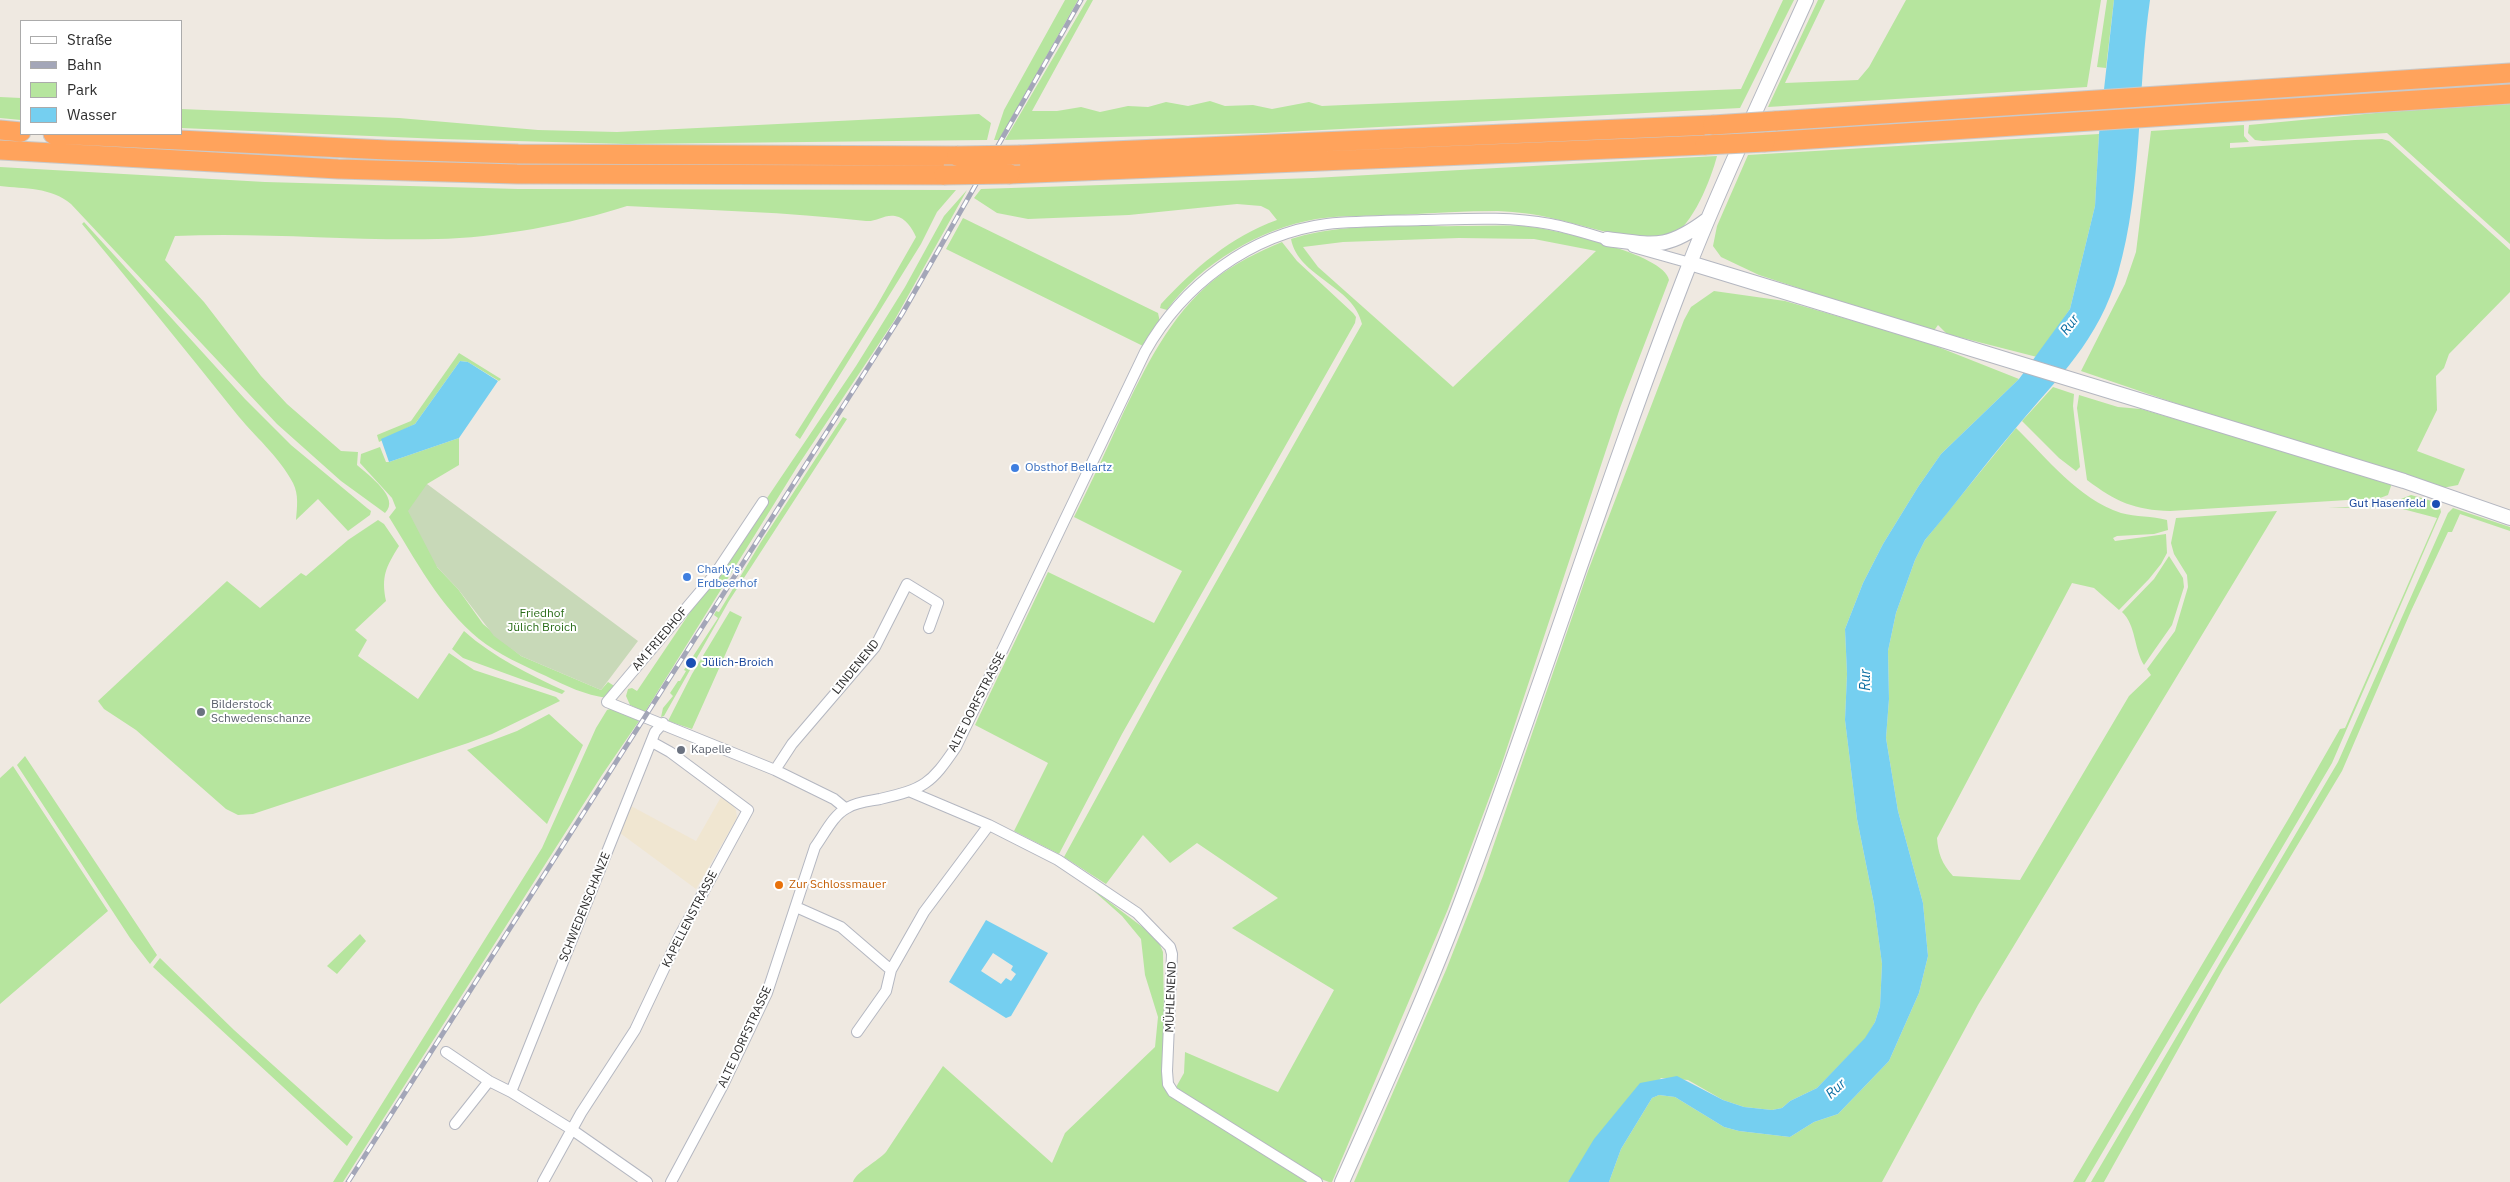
<!DOCTYPE html>
<meta charset="utf-8">
<style>
body{margin:0}
#map{position:relative;width:2510px;height:1182px;overflow:hidden;background:#efe9e1;font-family:"IBM Plex Sans",sans-serif}
canvas{display:block}
.legend{position:absolute;left:20px;top:20px;width:162px;height:115px;box-sizing:border-box;background:#fff;border:1px solid #ababab;margin:0;padding:6px 9px;list-style:none;font-size:15px;color:#2e2e2e}
.legend li{display:flex;align-items:center;gap:10px;height:25px}
.legend b{width:25px;border:1px solid #ababab}
</style>
<div id="map">
<canvas width="2510" height="1182"></canvas>
<ul class="legend">
<li><b style="height:6px;background:#fff"></b>Straße</li>
<li><b style="height:6px;background:#a3a6b8"></b>Bahn</li>
<li><b style="height:14px;background:#b6e59e"></b>Park</li>
<li><b style="height:14px;background:#75cff0"></b>Wasser</li>
</ul>
</div>
<script>
const ctx = document.querySelector('canvas').getContext('2d');
ctx.lineJoin = 'round';
function fillPath(path, color) { ctx.fillStyle = color; ctx.fill(path, 'evenodd'); }
function trace(path, color, width, dash) { ctx.strokeStyle = color; ctx.lineWidth = width; ctx.lineCap = dash ? 'butt' : 'round'; ctx.setLineDash(dash || []); ctx.stroke(path); }
function label(font, color, halo, rows, align = 'center') {
  ctx.font = font + ' "IBM Plex Sans",sans-serif'; ctx.lineWidth = 4; ctx.setLineDash([]); ctx.textBaseline = 'middle'; ctx.strokeStyle = halo; ctx.fillStyle = color; for (const [text, x, y, turn = 0] of rows) {
    ctx.save(); ctx.translate(x, y); ctx.rotate((+turn || 0) * Math.PI / 180); ctx.textAlign = isNaN(turn) ? turn : align; if (halo) ctx.strokeText(text, 0, 0); ctx.fillText(text, 0, 0); ctx.restore();
  }
}
const education = new Path2D(`
 M721 797 732 804 736 810 737 818 696 889 620 833 631 806 696 841Z`);
const green = new Path2D(`
 M1065 0H1078L999 140H994L1004 110Z
 M1087 0H1093L1032 111H1057L1081 107 1100 112 1128 106 1148 107 1166 102 1188 106 1210 101 1225 106 1253 105 1272 109 1309 102 1322 106 1344 105 1741 89 1783 0H1794L1740 108 1265 133 1005 140Z
 M1818 0H1825L1785 83 1858 80 1869 67 1906 0H2101L2087 87 1768 107Z
 M2107 0H2114L2106 68 2097 67Z
 M0 97 21 98V120L0 118Z
 M2510 104V244L2387 133 2263 141 2255 140 2248 133 2249 125 2386 112Z
 M181 109 399 118 538 130 617 132 979 114 991 123 987 140 627 144 441 139 181 128Z
 M2244 125V136L2249 142 2230 143V148L2355 140 2382 139 2389 141 2510 250V292L2449 354 2444 368 2436 376 2437 410 2417 451 2465 469 2458 485 2442 488 2248 428 2081 371 2125 284 2136 252 2151 131Z
 M2099 134 2095 206 2070 309 2037 357 1947 334 1938 325 1933 332 1759 275 1721 257 1713 246 1717 226 1748 155Z
 M1717 156C1711 179 1693 226 1670 237 1647 247 1580 224 1555 219 1536 214 1518 212 1498 211 1465 211 1433 213 1400 215 1372 216 1343 215 1316 219 1260 229 1201 263 1167 310L1160 308 1161 304C1195 268 1230 237 1277 220L1269 210 1261 206 1237 204 1129 215 1028 219 997 213 974 198 981 189 1313 178Z
 M0 167 265 182 518 189 956 190 937 212 921 244 800 439 795 435 876 307 916 237C912 228 906 218 895 216 885 214 876 222 866 221 787 212 707 210 627 206 572 224 495 238 437 239 350 241 262 232 175 236L165 260 204 302 261 376 287 404 341 451 358 452 357 465C368 475 401 498 385 513L341 481 277 424 71 204C51 187 25 189 0 186Z
 M967 190 894 321 797 467 645 712 630 705 626 696 628 689 632 688 637 691 856 366 905 287 944 216Z
 M963 218 1158 313 1160 322 1143 346 946 249Z
 M84 222 245 399 291 445 367 508 371 511 370 515 348 531 318 499 296 520C297 507 299 495 293 483 279 456 254 436 235 412 185 349 134 287 82 224Z
 M1467 226C1486 226 1505 225 1524 226 1550 228 1666 254 1669 280L1620 408 1501 766 1448 909 1332 1182H1329L1310 1175 1175 1089 1184 1073 1185 1052 1278 1092 1334 990 1232 928 1278 898 1197 843 1170 863 1143 835 1106 884 1064 857 1164 674 1362 324C1354 286 1298 277 1291 239 1344 222 1411 227 1467 226ZM1459 238 1534 239 1596 251 1453 387 1318 267 1303 247 1343 242Z
 M1282 242 1297 261 1353 313 1356 317 1355 323 1122 734 1059 854 1014 831 1048 763 975 725 1048 572 1154 623 1182 571 1074 517C1090 485 1105 453 1120 420 1145 368 1169 316 1215 279 1235 263 1258 252 1282 242Z
 M1714 291 1785 301 1923 341 2019 379 1941 454 1918 487 1883 544 1863 583 1845 629 1847 674 1845 720 1857 819 1874 904 1882 964 1880 1006 1875 1022 1866 1038 1817 1088 1790 1101 1782 1108 1772 1110 1744 1107 1723 1100 1688 1080 1661 1078 1568 1182H1354L1446 970 1483 876 1588 571 1684 320 1691 307Z
 M459 353 501 379 499 381 468 362 460 361 415 424 379 442 377 435 411 421Z
 M2053 387 2074 394 2073 406 2080 467 2076 471 2059 458 2022 421Z
 M2079 395 2118 407 2141 409 2392 483 2388 495 2380 498 2170 511C2135 510 2116 502 2087 480L2077 408Z
 M843 417 847 419 729 601 664 716 661 717 663 708 673 696 670 693 678 681H680L686 671 684 670 718 618 714 615 716 611 719 612 761 542Z
 M2016 428C2047 458 2078 499 2121 513 2136 517 2152 516 2167 520L2168 530 2154 534 2117 536 2113 538 2115 541 2166 534 2167 553 2161 564 2149 579 2119 610 2094 588 2072 583 1937 838C1938 853 1942 864 1953 876L2020 880 2129 696 2151 675 2147 669 2175 631 2188 587 2187 575 2174 554 2171 543 2176 518 2277 511 1978 1005 1882 1182H1609L1621 1149 1652 1098 1659 1095 1675 1097 1724 1127 1739 1131 1790 1137 1814 1122 1838 1114 1889 1061 1919 993 1928 956 1923 903 1898 811 1886 738 1889 699 1888 651 1896 613 1915 560 1925 540Z
 M459 438V465L427 484 437 567 458 589 483 624 521 656 601 690 608 682 616 687 607 698C585 695 566 686 546 676 524 666 498 654 479 639 440 607 415 559 389 517L396 508 392 498 360 463 361 454 380 447 386 462H389Z
 M2411 495 2439 503 2441 512 2332 763 2085 1182H2073L2289 818 2340 729 2345 728 2437 518 2395 507 2328 508 2398 504 2401 499Z
 M2453 508 2510 527V531L2460 514 2452 532H2448L2411 611 2342 771 2223 969 2104 1182H2091L2338 762 2448 513Z
 M378 520 384 524 399 546C386 567 381 576 386 601L355 630 367 640 358 656 418 699 449 653 474 670 556 697 560 701 492 734 468 743 253 814 238 815 226 809 136 730 104 709 98 701 227 581 260 608 301 573 306 576 348 540Z
 M2169 556 2183 578 2184 587 2172 625 2144 665C2134 649 2136 625 2122 612L2154 579Z
 M730 611 742 617 692 729 668 721 692 674Z
 M464 631C493 657 530 675 565 691L562 694 463 658 452 649Z
 M613 708 639 721 602 775 343 1182H333L542 848 596 728 607 710Z
 M549 714 583 745 547 824 467 750 517 731Z
 M25 756 157 955 150 964 130 938 17 765Z
 M13 766 108 911 0 1004V778Z
 M1087 885 1149 932 1158 940 1163 952 1165 1081 1308 1180 1307 1182H853C856 1172 878 1161 886 1152L943 1066 1052 1163 1065 1133 1155 1047 1158 1017 1145 975 1141 939 1122 916Z
 M360 934 366 941 337 974 327 966Z
 M160 958 234 1030 353 1137 347 1146 153 967Z`);
const cemetery = new Path2D(`
 M427 484 638 641 601 690 521 656 494 636 458 589 437 567 408 511Z`);
const water = new Path2D(`
 M2114 0H2150C2137 89 2143 187 2118 273 2099 341 2058 377 2015 429 1984 465 1956 504 1925 540L1915 560 1896 613 1888 651 1889 699 1886 738 1898 811 1923 903 1928 956 1919 993 1889 1061 1838 1114 1814 1122 1790 1137 1739 1131 1724 1127 1675 1097 1659 1095 1652 1098 1621 1149 1609 1182H1568L1594 1139 1640 1083 1677 1076 1723 1100 1744 1107 1772 1110 1782 1108 1790 1101 1817 1088 1865 1038 1875 1022 1880 1006 1882 964 1874 904 1857 819 1845 720 1847 674 1845 629 1863 583 1883 544 1918 487 1941 454 2019 379 2070 309 2095 206 2099 134Z
 M460 361 468 362 498 381 459 438 389 462 381 439 415 424Z
 M986 920 1048 953 1011 1016 1006 1018 949 982ZM993 953 1013 966 1011 970 1016 974 1011 981 1006 978 1001 984 981 971Z`);
const street = new Path2D(`
 M1633 247 1690 263
 M763 502 715 574 607 702 775 770 834 799 845 808
 M775 770 792 744 875 647 907 584 938 603 929 628
 M911 792 989 825 1058 860 1137 913 1170 947 1172 954 1167 1071 1168 1084 1173 1092 1317 1182
 M796 907 841 927 891 970 924 912 989 825
 M857 1032 886 991 891 970
 M446 1052 489 1081 511 1092
 M455 1124 489 1081
 M543 1182 581 1113 635 1030 680 935 748 810 670 752 652 742
 M647 1182 571 1129 511 1092 655 732 663 723
 M671 1182 722 1087 767 993 815 847C824 835 833 815 847 808 856 802 869 801 880 799 924 789 931 784 956 747L1145 352C1182 286 1250 234 1327 224 1358 221 1390 221 1422 220 1464 219 1508 216 1550 224 1571 228 1592 235 1612 241`);
const secondary = new Path2D(`
 M1607 239C1655 245 1667 250 1708 219
 M1690 263 2404 481 2510 518
 M1342 1182C1388 1079 1435 976 1473 870 1548 668 1612 463 1690 263 1725 174 1767 87 1806 0`);
const highway = new Path2D(`
 M1775 121 2510 73
 M0 130 21 132
 M53 134 387 150 518 154 957 156
 M1765 142 2510 94
 M0 150 338 169 517 174 944 175
 M1020 155 1713 125
 M1010 174 1705 145`);
const rail = new Path2D(`
 M348 1182 902 314 1081 0`);
const highwayBridge = new Path2D(`
 M1713 125 1775 121
 M1705 145 1765 142
 M957 156 1020 155
 M944 175 1010 174`);
const markers = [
 [1015,468,5,"#3f7fe0"],
 [2436,504,5,"#1a4fb4"],
 [687,577,5,"#3f7fe0"],
 [691,663,6,"#1a4fb4"],
 [201,712,5,"#6b7280"],
 [681,750,5,"#6b7280"],
 [779,885,5,"#e8710a"]
];
const shopNames = [
 ["Obsthof Bellartz",1025,468],
 ["Charly's",697,570],
 ["Erdbeerhof",697,584]
];
const transitNames = [
 ["Gut Hasenfeld",2426,504],
 ["Jülich-Broich",702,663,"left"]
];
const parkNames = [
 ["Friedhof",542,614],
 ["Jülich Broich",542,628]
];
const streetNames = [
 ["AM FRIEDHOF",660,639,-50],
 ["LINDENEND",856,667,-51],
 ["ALTE DORFSTRASSE",977,702,-63],
 ["SCHWEDENSCHANZE",585,907,-68],
 ["KAPELLENSTRASSE",690,919,-63],
 ["MÜHLENEND",1171,997,-88],
 ["ALTE DORFSTRASSE",745,1037,-65]
];
const worshipNames = [
 ["Bilderstock",211,705],
 ["Schwedenschanze",211,719],
 ["Kapelle",691,750]
];
const foodNames = [
 ["Zur Schlossmauer",789,885]
];
const waterNames = [
 ["Rur",2070,325,-53],
 ["Rur",1866,680,-90],
 ["Rur",1836,1089,-42]
];
fillPath(education, '#f0e6d1');
fillPath(green, '#b6e59e');
fillPath(cemetery, '#c8d9b8');
fillPath(water, '#75cff0');
trace(street, '#b4b7c1', 12);
trace(secondary, '#b4b7c1', 16);
trace(highway, '#c9c9c9', 21);
trace(street, '#fff', 10);
trace(secondary, '#fff', 14);
trace(highway, '#ffa35c', 19);
trace(rail, '#a3a6b8', 5);
trace(rail, '#fff', 3, [9]);
trace(highwayBridge, '#c9c9c9', 21, []);
trace(highwayBridge, '#ffa35c', 19);
for (const [x, y, r, color] of markers) { const dot = new Path2D(); dot.arc(x, y, r, 0, 2 * Math.PI); ctx.fillStyle = color; ctx.fill(dot); trace(dot, '#fff', 2); }
label('12px', '#366cbe', '#fff', shopNames, 'left');
label('12px', '#164399', '#fff', transitNames, 'right');
label('12px', '#2c6e1b', '#fff', parkNames);
label('12px', '#2e2e2e', '#fff', streetNames);
label('12px', '#5b616d', '#fff', worshipNames, 'left');
label('12px', '#c56008', '#fff', foodNames, 'left');
label('italic 14px', '#0d6fa3', '#fff', waterNames);
</script>
